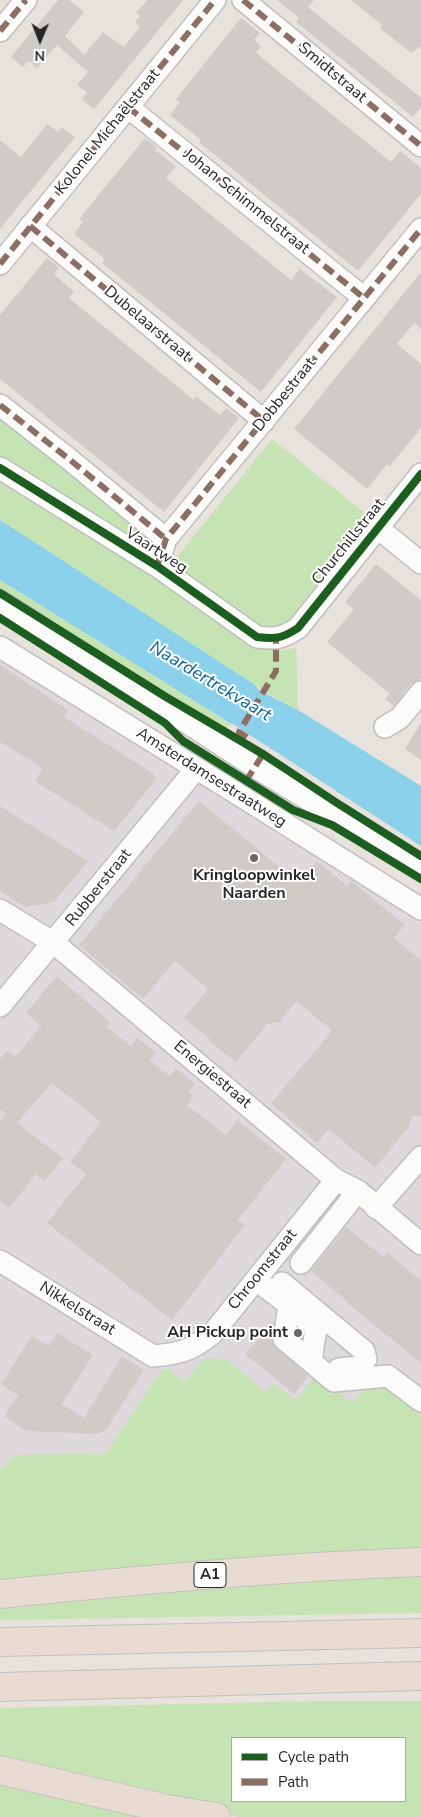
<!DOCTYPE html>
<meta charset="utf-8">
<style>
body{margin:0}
#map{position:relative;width:421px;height:1817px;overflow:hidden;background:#e7e2dc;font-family:"Nunito Sans",sans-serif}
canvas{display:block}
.legend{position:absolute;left:231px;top:1737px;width:175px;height:65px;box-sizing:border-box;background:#fff;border:1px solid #a9a9a9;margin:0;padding:6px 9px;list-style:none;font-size:15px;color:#272727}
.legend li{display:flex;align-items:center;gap:10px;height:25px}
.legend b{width:25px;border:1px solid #a9a9a9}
.north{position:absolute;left:15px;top:15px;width:50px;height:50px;-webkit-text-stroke:4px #fff;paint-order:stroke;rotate:181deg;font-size:14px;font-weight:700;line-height:20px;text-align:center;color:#272727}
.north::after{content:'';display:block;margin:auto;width:18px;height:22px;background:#272727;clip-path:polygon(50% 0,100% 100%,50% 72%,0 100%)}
</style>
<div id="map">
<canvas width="421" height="1817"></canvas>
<ul class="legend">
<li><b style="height:6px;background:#1b5e20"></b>Cycle path</li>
<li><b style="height:6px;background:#8d6e63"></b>Path</li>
</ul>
<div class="north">N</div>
</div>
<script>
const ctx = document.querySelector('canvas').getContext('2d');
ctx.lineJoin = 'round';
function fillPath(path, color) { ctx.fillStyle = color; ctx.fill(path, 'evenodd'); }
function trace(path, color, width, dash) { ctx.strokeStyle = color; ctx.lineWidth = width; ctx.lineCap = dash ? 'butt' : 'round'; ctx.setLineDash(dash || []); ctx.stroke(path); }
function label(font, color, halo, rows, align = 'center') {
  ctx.font = font + ' "Nunito Sans",sans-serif'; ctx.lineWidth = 4; ctx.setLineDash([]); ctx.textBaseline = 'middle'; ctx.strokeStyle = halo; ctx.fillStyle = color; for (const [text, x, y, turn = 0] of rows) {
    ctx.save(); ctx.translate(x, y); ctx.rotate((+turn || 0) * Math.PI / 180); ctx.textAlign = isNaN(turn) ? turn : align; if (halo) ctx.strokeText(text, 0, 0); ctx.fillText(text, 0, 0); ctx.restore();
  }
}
const industrial = new Path2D(`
 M0 657 421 912V1462L0 1521Z`);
const green = new Path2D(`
 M0 418 151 536 154 541 149 547 0 456Z
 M272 439 376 522 285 629H260L177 566V557Z
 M0 476 152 569 248 641C262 649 281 654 296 647L298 710 273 696 267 694 254 684 0 520Z
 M0 580 230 723 233 724 228 725 226 728 172 697 0 589Z
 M205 1358 227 1360 265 1392 273 1383 296 1400 316 1374 352 1403 368 1386 387 1383 421 1411V1551L0 1584V1468L4 1467 14 1455 106 1453 162 1369 169 1371 185 1381Z
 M421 1574V1613L0 1620V1606L136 1592Z
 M317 1701H421V1817H240L199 1810 0 1763V1708ZM232 1738H405V1801H232Z
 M0 1783 137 1817H0Z`);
const water = new Path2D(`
 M0 520 254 684 260 691 298 710 421 786V846L233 724 230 723 0 580Z`);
const building = new Path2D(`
 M58 0H69L84 12 65 36 84 55 103 32 124 47 140 27 135 22 140 16 136 13 147 0H183L94 109 82 99 87 93 77 85 88 72 57 45 37 68 29 61 23 67 11 57Z
 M277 0H314L308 7 421 98V108L413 117 296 22 299 18Z
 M351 0H421V46L411 53 380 28 382 25Z
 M241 18 260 33 254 40 261 46 256 53 391 162 400 151 421 168V194L358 271 199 142 201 140 170 115 180 102 176 99Z
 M47 124 58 132 62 127 75 137 0 229V140L21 157Z
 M145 138 157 148 155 150 176 166 166 178 179 189 291 280 300 269 337 297 261 392 102 263 105 259 74 234 83 222 79 219Z
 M47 258 59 268 54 274 74 292 69 298 194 400 196 396 220 415 226 408 239 418 164 512 0 379V315Z
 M421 272V329L414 323 397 344 421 364V428L390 466 387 464 367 489 294 429Z
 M376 564 421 600V679L411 684 394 706 385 699 390 694 327 642 354 609 345 602Z
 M0 665 68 710 64 717 154 774 156 779 154 782 114 831 35 781 43 768 0 742Z
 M421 723V760L405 749Z
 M199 801 299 883 317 861 347 886 351 881 405 925 394 938 421 960V1116H412L408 1128 375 1168 329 1129 317 1143 271 1103 332 1031 297 1001 279 1022 267 1024 236 1062 209 1041 210 1039 184 1018 208 989 175 961 143 999 79 945Z
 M0 806 88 861 54 902 25 907 0 891Z
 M57 976 110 1022 107 1027 131 1046 137 1038 156 1053 150 1061 170 1076 176 1068 195 1084 189 1091 194 1096 187 1105 226 1135 237 1120 286 1159 238 1220 245 1225 172 1320 47 1223 86 1174 70 1162 101 1122 52 1083 17 1123 63 1158 45 1181 36 1174 9 1208 0 1201V1122L6 1114 0 1109V1059L7 1051 15 1057 41 1026 26 1013Z
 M346 1227 384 1257 387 1253 421 1280V1363L347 1303 348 1302 311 1271Z
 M274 1322 272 1337 273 1344 308 1376 294 1394 245 1354Z
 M57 1333 93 1355 62 1404 84 1418 122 1356 144 1370 106 1430 98 1434 27 1431 4 1417 18 1395 1 1384 32 1336 49 1346Z`);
const minor = new Path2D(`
 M243 0 421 146
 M0 31 26 0
 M128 107 364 298
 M30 226 264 421
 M0 264 215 0
 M0 405 69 459 166 539
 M0 468 157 566 257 637C276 639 281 639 298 628L421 474
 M378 528 421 563
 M157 566 166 539 421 229
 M0 601 255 767 421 868
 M0 647 233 791 421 909
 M385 727 400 718 421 692
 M0 910 54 943 336 1180 358 1191 421 1244
 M0 1006 196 769
 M376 1208 421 1157
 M0 1261 153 1356C180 1354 192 1350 213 1333L336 1180
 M301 1263 358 1191
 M256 1280 289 1305 284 1339 334 1381 388 1376 421 1401
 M282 1283 364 1351 366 1359 361 1367 339 1369
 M295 1310 316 1328 311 1361`);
const highway = new Path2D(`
 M0 1594C140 1580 280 1567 421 1562
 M0 1642 421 1633
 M0 1687 421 1676
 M0 1770 167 1809 216 1817`);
const quiet = new Path2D(`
 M243 0 421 146
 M0 31 26 0
 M128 107 364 298
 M30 226 264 421
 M0 264 215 0
 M0 405 69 459 166 539
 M157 566 166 539 421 229
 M247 737 239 732 276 671V639
 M246 781 265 751`);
const cycleway = new Path2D(`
 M0 468 157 566 257 637C276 639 281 639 298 628L421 474
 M0 593 166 697 263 754 337 803 421 856
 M0 618 165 723 183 741 293 810 332 825 421 879`);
const markers = [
 [254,858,5,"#6a6866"],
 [298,1333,5,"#6a6866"]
];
const shields = [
 [210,1575,32]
];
const shieldNames = [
 ["A1",210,1575]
];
const streetNames = [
 ["Smidtstraat",332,73,40],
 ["Kolonel Michaëlstraat",108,132,-51],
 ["Johan Schimmelstraat",246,202,39],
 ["Dubelaarstraat",147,324,40],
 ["Dobbestraat",285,395,-51],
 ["Churchillstraat",349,542,-51],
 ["Vaartweg",156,551,33],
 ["Amsterdamsestraatweg",211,778,32],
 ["Rubberstraat",99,888,-51],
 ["Energiestraat",212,1075,40],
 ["Chroomstraat",263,1270,-51],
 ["Nikkelstraat",77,1309,32]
];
const poiNames = [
 ["Kringloopwinkel",254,876],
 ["Naarden",254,894],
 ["AH Pickup point",288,1333,"right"]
];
const waterNames = [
 ["Naardertrekvaart",210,682,31]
];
fillPath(industrial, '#ddd9dc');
fillPath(green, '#c6e4b3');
fillPath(water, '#8cd1ec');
fillPath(building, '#cfccc8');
trace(minor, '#c0bebe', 24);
trace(highway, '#c3c1bf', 30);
trace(minor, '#fbfbfa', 21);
trace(highway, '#e8dcd2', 28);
trace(quiet, '#8d6e63', 6, [12, 6]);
trace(cycleway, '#1b5e20', 8);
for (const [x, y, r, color] of markers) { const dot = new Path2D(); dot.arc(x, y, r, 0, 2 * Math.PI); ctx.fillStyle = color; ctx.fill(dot); trace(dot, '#fff', 2); }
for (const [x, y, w] of shields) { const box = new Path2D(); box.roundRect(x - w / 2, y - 12.5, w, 25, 4); ctx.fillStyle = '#fff'; ctx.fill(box); trace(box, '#272727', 1); }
label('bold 15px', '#272727', null, shieldNames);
label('16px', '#272727', '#fff', streetNames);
label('bold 16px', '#272727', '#fff', poiNames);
label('italic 18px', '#08659b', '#fff', waterNames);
</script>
